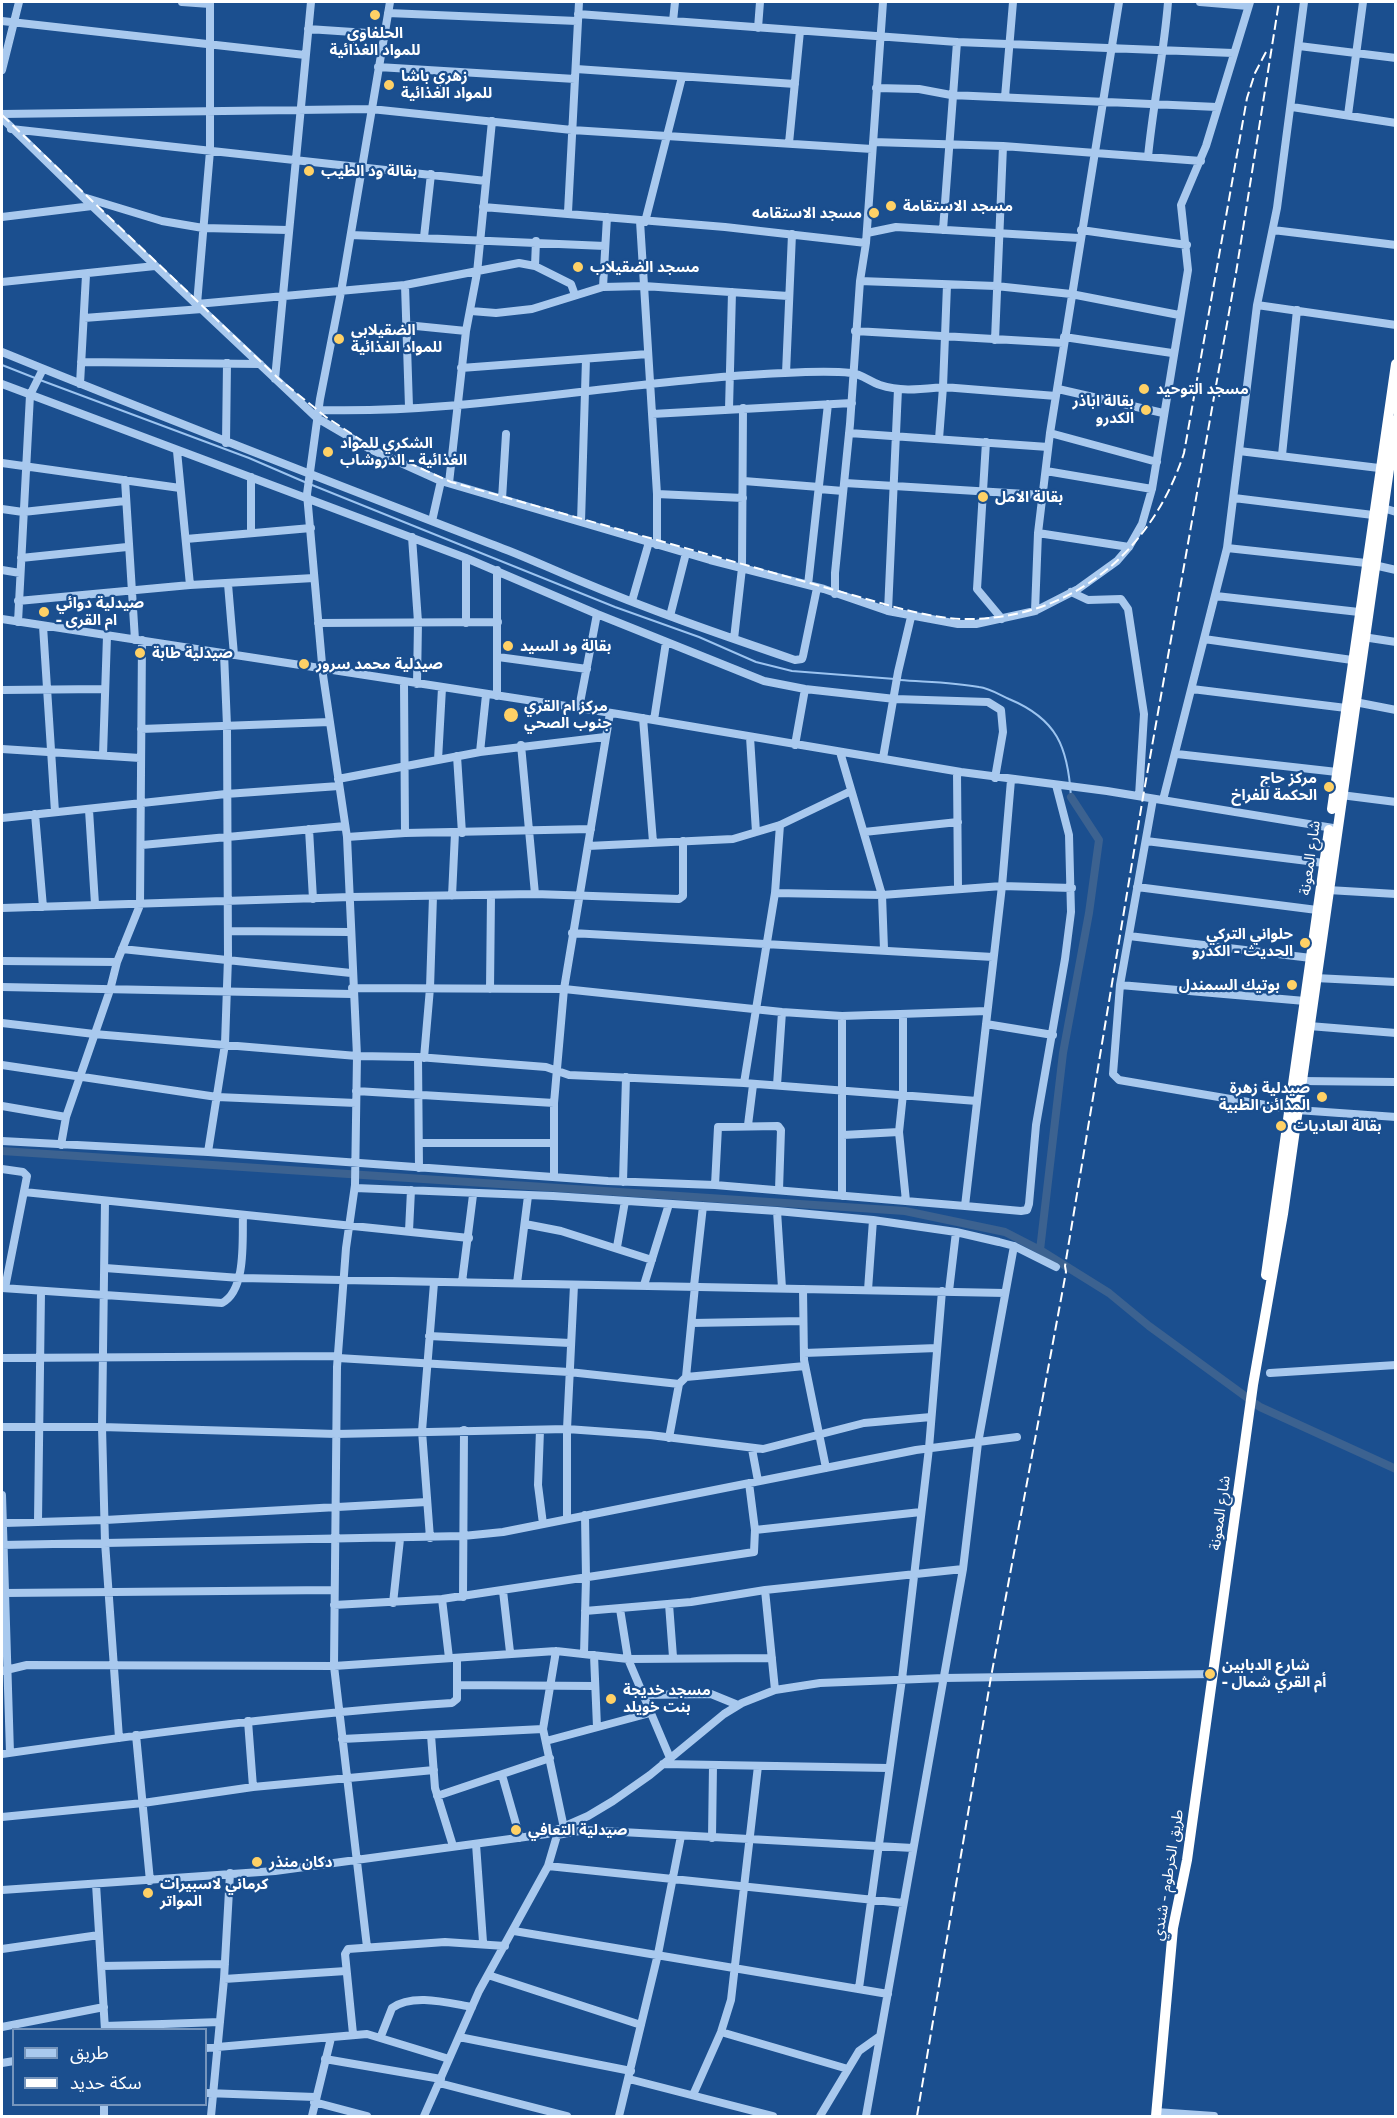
<!DOCTYPE html>
<meta charset="utf-8">
<style>
body{margin:0}
#map{position:relative;width:1397px;height:2118px;overflow:hidden;background:#1b4f8f;font-family:"Golos Text","Noto Sans Arabic",sans-serif}
canvas{display:block}
.frame{position:absolute;inset:0;border:3px solid #fff;pointer-events:none}
.legend{position:absolute;left:12px;top:2028px;width:195px;height:78px;box-sizing:border-box;background:#1b4f8f;border:2px solid #7695bc;margin:0;padding:8px 10px;list-style:none;font-size:18px;color:#fff}
.legend li{display:flex;align-items:center;gap:12px;height:30px}
.legend b{width:30px;border:2px solid #7695bc}
</style>
<div id="map">
<canvas width="1397" height="2118"></canvas>
<div class="frame"></div>
<ul class="legend">
<li><b style="height:8px;background:#a9c9ee"></b>طريق</li>
<li><b style="height:8px;background:#fff"></b>سكة حديد</li>
</ul>
</div>
<script>
const ctx = document.querySelector('canvas').getContext('2d');
ctx.lineJoin = 'round';
function trace(path, color, width, dash) { ctx.strokeStyle = color; ctx.lineWidth = width; ctx.lineCap = dash ? 'butt' : 'round'; ctx.setLineDash(dash || []); ctx.stroke(path); }
function label(font, color, halo, rows, align = 'center') {
  ctx.font = font + ' "Golos Text","Noto Sans Arabic",sans-serif'; ctx.lineWidth = 4.5; ctx.setLineDash([]); ctx.textBaseline = 'middle'; ctx.strokeStyle = halo; ctx.fillStyle = color; for (const [text, x, y, turn = 0] of rows) {
    ctx.save(); ctx.translate(x, y); ctx.rotate((+turn || 0) * Math.PI / 180); ctx.textAlign = isNaN(turn) ? turn : align; if (halo) ctx.strokeText(text, 0, 0); ctx.fillText(text, 0, 0); ctx.restore();
  }
}
const stream = new Path2D(`
 M2 365 35 378
 M40 380 249 458 307 483
 M312 485 615 607 699 637 756 662 792 671 895 679
 M900 680C926 682 953 682 979 687 989 688 1000 695 1009 699 1057 719 1068 747 1071 797`);
const canal = new Path2D(`
 M2 1151 905 1211 1005 1232 1040 1250 1109 1293 1149 1326 1260 1407 1396 1469
 M1040 1250 1063 1053 1089 913 1099 840 1071 797`);
const minor = new Path2D(`
 M182 2 210 4
 M210 2V151L197 304 405 285 519 263 535 266 571 284 575 295
 M1200 2 1248 6
 M388 13 577 21
 M578 14 957 42 1233 53
 M2 21 305 55
 M673 21 675 2
 M758 28 760 2
 M308 29 383 34
 M1299 46 1396 58
 M378 67 575 79
 M576 69 795 84
 M2 70 19 2
 M876 88 919 89 951 95 1217 107
 M1005 97 1013 2
 M1292 107 1396 123
 M2 114 371 109 572 130 872 149
 M1348 115 1363 2
 M2 118 92 206 317 418 370 449 441 481 710 560 824 589 888 611 958 624H976L1035 611 1078 589 1117 561 1129 547 1142 524 1152 489 1188 270 1181 205 1206 146 1250 2
 M11 129 486 181
 M873 142 1003 146 1201 161
 M789 143 800 31
 M1148 157C1153 104 1164 54 1168 2
 M83 197 162 221 203 228 288 230
 M483 207 725 227 866 243
 M568 212 579 2
 M2 217 92 206
 M640 221 657 494V545
 M645 222 682 77
 M943 230 957 42
 M1081 230 1187 245
 M1273 230 1396 245
 M867 233 896 227 1079 238
 M351 235 605 246
 M424 237 431 174
 M535 266 536 241
 M860 281 996 286 1071 294 1179 315
 M2 282 155 266
 M405 285 409 407
 M603 287 607 217
 M1257 305 1396 325
 M471 311 496 313 532 309 603 287 644 286 788 296
 M84 318 202 309
 M406 325 466 331
 M855 331 1063 343
 M1064 337 1172 353
 M995 340 1003 146
 M2 352C166 419 333 483 499 547 526 557 551 569 578 580 649 610 722 635 795 660L802 659 803 656 817 588
 M81 362 260 364
 M461 368 648 354
 M786 373 792 234
 M275 379 311 2
 M2 384 466 558 597 614 764 681 805 689 895 699 988 702 1001 710 1003 732 995 778
 M80 384 86 275
 M1058 389 1163 413
 M729 409 732 292
 M319 410C467 414 616 382 764 374 792 373 822 370 851 373 862 374 870 382 880 385 901 392 921 389 943 387L947 285
 M652 414 852 403
 M849 433 1048 447
 M1050 433 1157 462
 M939 439 943 387 1056 396
 M986 442 977 589 1002 619
 M226 443 227 363
 M177 451 190 585
 M1239 451 1379 468
 M1282 455 1297 310
 M2 463 180 488
 M1046 471 1152 489
 M125 480 135 640
 M744 481 819 487
 M449 483 466 331 477 273 492 121
 M845 483 1042 495
 M819 489 843 491
 M657 494 743 498
 M1234 498 1373 515
 M502 499 506 434
 M1383 508 1396 512
 M2 509 23 512 125 501
 M432 521 441 481
 M581 522 586 359
 M251 533V477
 M1038 533 1129 547
 M412 537 418 622 417 684
 M186 539 311 528
 M1227 548 1366 563
 M21 558 127 547
 M466 558V623
 M1374 565 1396 570
 M2 570 20 573
 M228 584 234 655
 M808 585 828 404
 M1071 592 1088 600 1121 599 1128 609 1144 714 1139 796
 M835 594V573L850 424 860 281 866 243 883 2
 M1216 596 1359 612
 M18 601 190 585 314 578
 M632 601 649 542
 M888 611 898 389
 M1035 611 1038 533 1050 433 1119 2
 M670 616 686 553
 M2 619 618 714 961 772 1107 791 1333 828
 M18 622 30 395 43 369
 M318 623 498 622
 M43 626 55 812
 M1363 637 1396 642
 M734 639 742 568 743 408
 M1204 639 1352 660
 M498 657 587 669
 M404 682 405 833
 M1192 689 1346 708
 M2 690 104 689
 M497 696V570
 M1355 702 1396 710
 M579 708 597 614
 M643 718 653 842
 M654 720 666 642
 M141 729 330 722
 M750 737 756 832
 M521 745 535 894
 M795 745 805 689
 M2 749 140 758
 M480 752 486 695
 M840 752 882 895 884 949
 M1177 754 1337 772
 M103 755 107 636
 M457 756 462 833
 M883 758 898 672 911 617
 M438 760 442 688
 M957 772 958 888
 M338 779 480 752 605 737
 M1341 795 1396 802
 M1153 799 1120 985 1113 1074 1119 1080 1289 1109
 M1163 800 1227 548 1257 305 1277 208 1304 2
 M89 810 95 904
 M35 814 43 907
 M2 818 226 794 339 786
 M309 829 313 899
 M864 832 958 822
 M347 837 405 833 591 829
 M1146 841 1324 863
 M142 845 345 826
 M588 846 733 839 780 825 851 791
 M1137 887 1317 910
 M1328 890 1396 894
 M775 893 882 895 1002 886 1072 888
 M452 896 455 833
 M2 908 351 897 535 894 679 899 683 896V841
 M229 931 349 932
 M572 933 993 957
 M1129 936 1311 958
 M122 949 351 973
 M2 961 117 962
 M1315 978 1396 982
 M1120 985 1305 1001
 M2 987 352 994
 M352 988 564 989 782 1012 842 1016 987 1011
 M490 989 491 896
 M903 1014V1094L899 1132 906 1201
 M842 1016V1196
 M2 1023 94 1034 357 1056 418 1057 546 1067 569 1075 744 1083 977 1101
 M986 1024 1053 1035
 M1309 1026 1396 1033
 M418 1057 419 1168
 M424 1058 430 988 433 896
 M2 1065 217 1097 356 1103
 M1301 1081 1396 1082
 M744 1083 775 893 780 825
 M777 1085 782 1012
 M356 1091 554 1103
 M2 1106 66 1117
 M1297 1110 1396 1117
 M748 1125 753 1085
 M843 1135 899 1132
 M2 1141 208 1152 608 1181 715 1185 965 1206 1002 886 1011 780
 M420 1143H553
 M61 1145 66 1117 110 990 117 962 140 905 142 640
 M208 1152 225 1044 228 958 227 726 224 653
 M2 1169 23 1172 27 1176 5 1288
 M554 1177V1103L564 989 610 713
 M623 1182 626 1077
 M715 1185 718 1127 778 1126 781 1130 779 1190
 M355 1188 553 1196 777 1211 873 1220 956 1232 999 1242 1014 1246 1056 1267
 M24 1192 469 1238
 M105 1201 102 1427 105 1542 119 1738
 M965 1206 1021 1211 1027 1210 1029 1204 1036 1125 1065 959 1071 912 1069 835 1056 785
 M777 1211 782 1288
 M525 1224 561 1231 652 1260
 M409 1231 411 1190
 M617 1247 625 1201
 M105 1268 240 1278 1005 1293
 M462 1282 473 1195
 M517 1283 528 1196
 M644 1285 669 1204
 M694 1286 703 1206
 M2 1288 222 1303C247 1290 242 1238 243 1215
 M803 1289 804 1360 826 1468
 M868 1290 873 1220
 M949 1291 956 1232
 M692 1323 803 1321
 M429 1336 570 1343
 M804 1353 937 1348
 M2 1358 338 1356
 M338 1358 569 1372 679 1384
 M1270 1373 1396 1365
 M686 1377 805 1366
 M2 1427H102L336 1434 567 1429 650 1435 763 1449 864 1423 931 1417
 M540 1430 538 1485 543 1524
 M669 1438 679 1384 686 1377 695 1286
 M752 1449 758 1481
 M2 1495 10 1753
 M567 1519V1429L574 1285
 M38 1521 41 1292
 M4 1523 105 1520 427 1502
 M755 1530 921 1512
 M430 1538 422 1431 434 1283
 M2 1545 463 1536 503 1532 916 1450 1017 1437
 M765 1590 775 1690
 M503 1591 510 1652
 M4 1593 334 1590
 M463 1597 464 1430
 M442 1599 449 1658
 M393 1603 400 1539
 M669 1604 673 1657
 M334 1605 442 1599 754 1552 755 1530 749 1483
 M620 1609 628 1659 670 1758
 M585 1611 691 1602 765 1590 963 1569
 M556 1651 543 1729 564 1828
 M584 1654 586 1578 585 1515
 M594 1655 597 1727
 M2 1671 27 1665 334 1666 556 1651 628 1659 772 1658
 M457 1685 594 1686
 M643 1695 711 1694 738 1705
 M248 1721 253 1787
 M136 1735 150 1881
 M431 1735 435 1788 453 1846
 M342 1739 543 1729
 M546 1741 650 1713
 M2 1754C152 1733 301 1713 452 1703L457 1699V1658
 M663 1764 888 1768
 M502 1775 520 1838
 M437 1796 550 1758
 M2 1817 143 1803 253 1787 434 1770
 M557 1835 585 1830 913 1848
 M712 1838 713 1765
 M476 1844 483 1942
 M548 1866 903 1903
 M96 1884 105 2030
 M2 1890 275 1871 547 1834 588 1816 613 1801 650 1775 724 1714 742 1703 775 1690 820 1683 944 1678 1213 1674
 M514 1931 888 1994
 M367 1947 334 1666 337 1367 346 1248 355 1185 357 1056 347 837 323 675 307 494 320 399 341 292 390 2
 M2 1949 99 1935
 M101 1966 225 1964
 M488 1975 641 2025
 M224 1979 346 1971
 M859 1988 902 1679 929 1448 942 1291
 M105 2026 220 2022
 M2 2027 104 2007
 M721 2032 848 2069
 M353 2034 345 1954 348 1949 445 1942 505 1946
 M381 2036 392 2008C413 1993 448 2003 472 2007
 M459 2037 631 2071
 M206 2048 367 2034 449 2059
 M325 2059 441 2079
 M2 2063 14 2061
 M629 2079 773 2116
 M439 2083 567 2116
 M206 2093 315 2097
 M693 2095 721 2032 731 2000 758 1766
 M314 2102 367 2116
 M1156 2112 1214 2116
 M104 2116V2104
 M211 2116 224 1979 230 1873
 M312 2116 331 2038
 M424 2116 479 1991 548 1866 558 1832
 M619 2116 658 1954 681 1836
 M820 2116 859 2051 880 2036
 M866 2116 963 1569 978 1443 1014 1246`);
const highway = new Path2D(`
 M1332 809 1396 364
 M1266 1275 1329 830
 M1156 2116 1173 1928 1187 1860 1253 1385 1283 1214 1396 420`);
const rail = new Path2D(`
 M2 115 279 379 326 417 367 444 451 482 877 602C905 610 934 618 963 619 1070 621 1152 552 1184 453L1247 98 1255 73 1266 52
 M917 2116 991 1677 1066 1272 1065 1266 1143 797 1236 273 1279 2`);
const markers = [
 [375,15,6,"#ffd166"],
 [389,85,6,"#ffd166"],
 [309,171,6,"#ffd166"],
 [891,206,6,"#ffd166"],
 [874,213,6,"#ffd166"],
 [578,267,6,"#ffd166"],
 [339,339,6,"#ffd166"],
 [1144,389,6,"#ffd166"],
 [1146,410,6,"#ffd166"],
 [328,452,6,"#ffd166"],
 [983,497,6,"#ffd166"],
 [44,612,6,"#ffd166"],
 [508,646,6,"#ffd166"],
 [140,653,6,"#ffd166"],
 [304,664,6,"#ffd166"],
 [511,715,8,"#ffd166"],
 [1329,787,6,"#ffd166"],
 [1305,943,6,"#ffd166"],
 [1292,985,6,"#ffd166"],
 [1322,1097,6,"#ffd166"],
 [1281,1126,6,"#ffd166"],
 [1210,1674,6,"#ffd166"],
 [611,1699,6,"#ffd166"],
 [516,1830,6,"#ffd166"],
 [257,1862,6,"#ffd166"],
 [148,1893,6,"#ffd166"]
];
const poiNames = [
 ["الحلفاوي",375,33,"center"],
 ["للمواد الغذائية",375,50,"center"],
 ["زهري باشا",401,76],
 ["للمواد الغذائية",401,93],
 ["بقالة ود الطيب",321,171],
 ["مسجد الاستقامة",903,206],
 ["مسجد الاستقامه",862,213,"right"],
 ["مسجد الضقيلاب",590,267],
 ["الضقيلابي",351,330],
 ["للمواد الغذائية",351,347],
 ["مسجد التوحيد",1156,389],
 ["بقالة اباذر",1134,401,"right"],
 ["الكدرو",1134,418,"right"],
 ["الشكري للمواد",340,443],
 ["الغذائية - الدروشاب",340,460],
 ["بقالة الامل",995,497],
 ["صيدلية دوائي",56,603],
 ["- ام القرى",56,620],
 ["بقالة ود السيد",520,646],
 ["صيدلية طابة",152,653],
 ["صيدلية محمد سرور",316,664],
 ["مركز ام القري",524,706],
 ["جنوب الصحي",524,723],
 ["مركز حاج",1317,778,"right"],
 ["الحكمة للفراخ",1317,795,"right"],
 ["حلواني التركي",1293,934,"right"],
 ["الحديث - الكدرو",1293,951,"right"],
 ["بوتيك السمندل",1280,985,"right"],
 ["صيدلية زهرة",1310,1088,"right"],
 ["المدائن الطبية",1310,1105,"right"],
 ["بقالة العاديات",1293,1126],
 ["شارع الدبابين",1222,1665],
 ["- أم القري شمال",1222,1682],
 ["مسجد خديجة",623,1690],
 ["بنت خويلد",623,1707],
 ["صيدلية التعافي",528,1830],
 ["دكان منذر",269,1862],
 ["كرماني لاسبيرات",160,1884],
 ["المواتر",160,1901]
];
const streetNames = [
 ["شارع المعونة",1310,858,-82],
 ["شارع المعونة",1220,1513,-82],
 ["طريق الخرطوم - شندي",1168,1875,-81]
];
trace(stream, '#9cc4f0', 2);
trace(canal, '#3c6290', 8);
trace(minor, '#a9c9ee', 8);
trace(highway, '#fff', 10);
trace(rail, '#fff', 2, [10, 4.5]);
for (const [x, y, r, color] of markers) { const dot = new Path2D(); dot.arc(x, y, r, 0, 2 * Math.PI); ctx.fillStyle = color; ctx.fill(dot); trace(dot, '#1b4f8f', 2); }
label('bold 15px', '#fff', '#1b4f8f', poiNames, 'left');
label('15px', '#fff', '#1b4f8f', streetNames);
</script>
